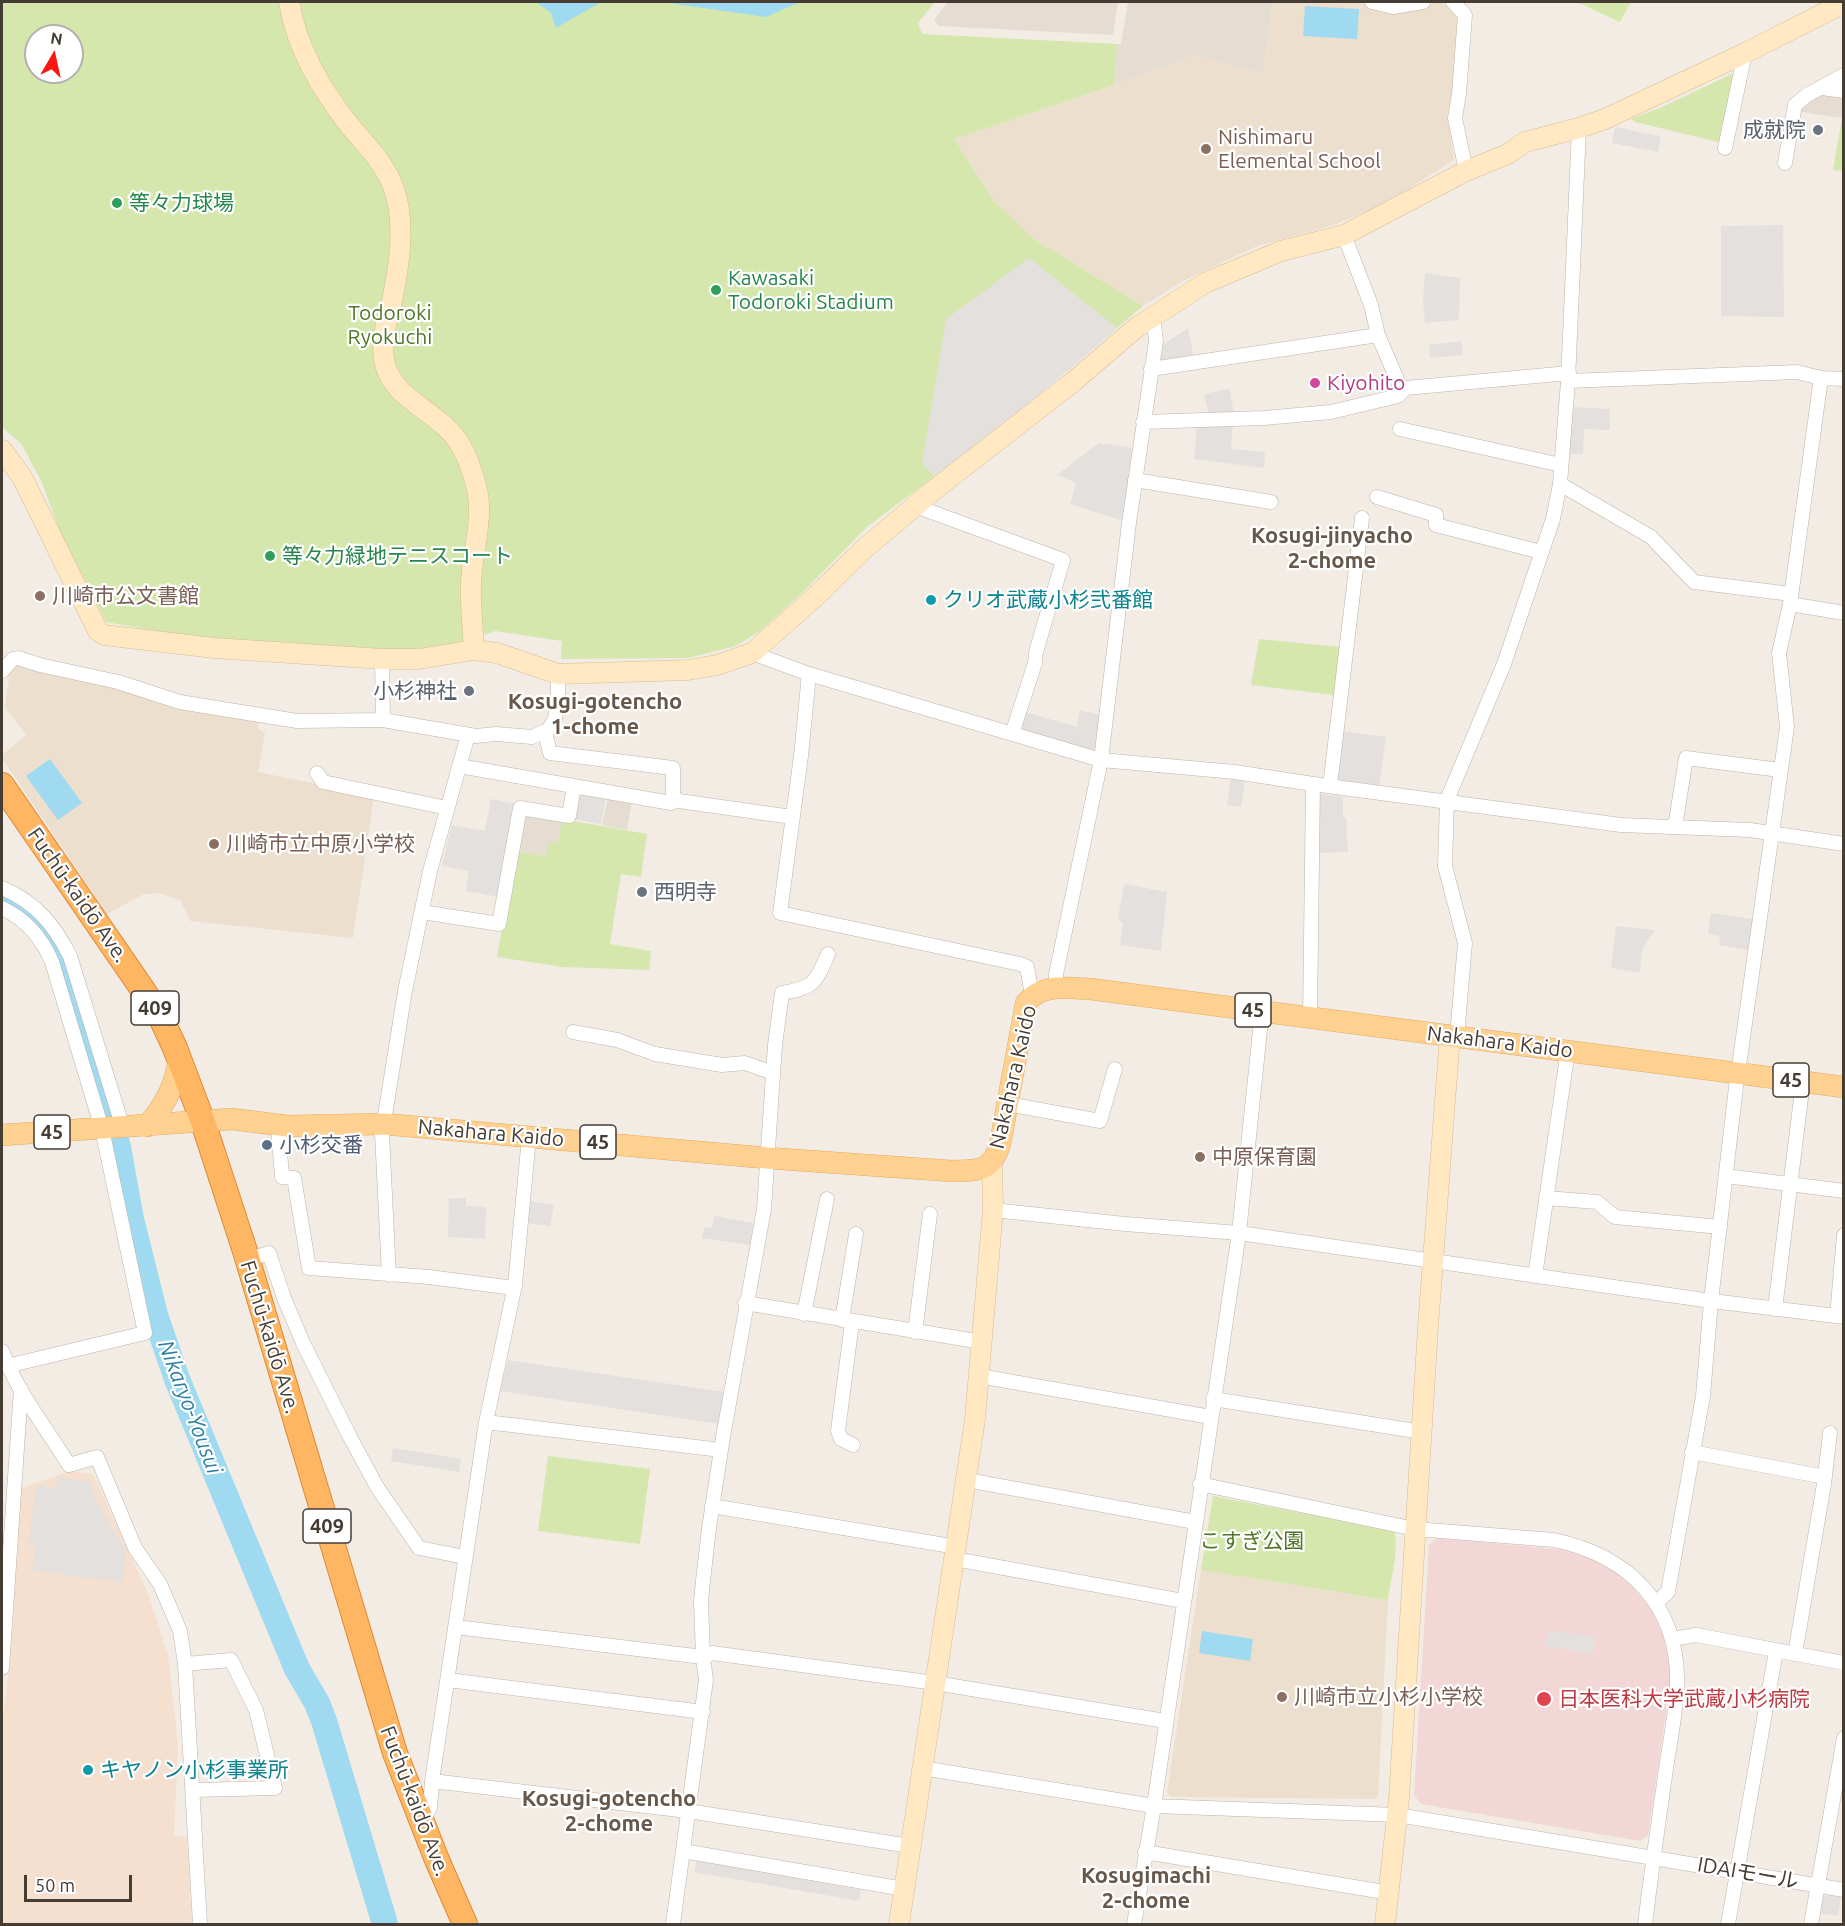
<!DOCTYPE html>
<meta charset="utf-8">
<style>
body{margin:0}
#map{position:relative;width:1845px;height:1926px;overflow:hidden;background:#f2ece4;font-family:Ubuntu,sans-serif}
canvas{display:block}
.frame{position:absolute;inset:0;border:3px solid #453c34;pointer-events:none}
.north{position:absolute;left:24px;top:24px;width:60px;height:60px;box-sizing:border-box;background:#fff;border:2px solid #b5b1ae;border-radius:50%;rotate:9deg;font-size:16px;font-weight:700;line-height:24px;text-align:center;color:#453c34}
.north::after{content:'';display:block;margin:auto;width:21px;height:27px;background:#fc1612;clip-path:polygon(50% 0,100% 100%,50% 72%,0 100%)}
.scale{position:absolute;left:24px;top:1875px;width:108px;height:27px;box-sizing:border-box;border:3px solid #453c34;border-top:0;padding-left:8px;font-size:18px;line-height:21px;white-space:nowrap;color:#453c34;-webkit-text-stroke:4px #fff;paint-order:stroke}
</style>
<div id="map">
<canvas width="1845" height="1926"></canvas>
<div class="frame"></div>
<div class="north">N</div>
<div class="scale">50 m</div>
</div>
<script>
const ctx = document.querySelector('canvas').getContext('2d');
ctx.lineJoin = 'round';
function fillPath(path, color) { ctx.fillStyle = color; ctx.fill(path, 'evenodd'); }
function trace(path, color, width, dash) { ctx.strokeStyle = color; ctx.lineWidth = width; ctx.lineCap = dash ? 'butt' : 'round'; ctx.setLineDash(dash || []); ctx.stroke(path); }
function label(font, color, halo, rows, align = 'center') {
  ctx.font = font + ' Ubuntu,"Noto Sans JP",sans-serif'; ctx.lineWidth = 4.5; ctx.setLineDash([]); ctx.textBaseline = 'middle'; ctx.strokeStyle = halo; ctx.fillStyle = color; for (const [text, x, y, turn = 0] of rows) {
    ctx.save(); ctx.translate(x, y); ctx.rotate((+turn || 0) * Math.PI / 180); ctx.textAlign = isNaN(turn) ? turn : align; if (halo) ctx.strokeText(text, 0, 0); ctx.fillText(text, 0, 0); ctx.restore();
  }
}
const residential = new Path2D(`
 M948 2H1118L1113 35 939 26 934 20Z
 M1128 2H1273L1263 74 1195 55 1114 85 1117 44H1121Z
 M1824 93 1843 96V118L1801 112 1802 105Z
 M608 796 632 801 627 830 602 825Z
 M524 812 562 819 558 843 547 856 516 851Z`);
const commercial = new Path2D(`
 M70 1471 93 1474 147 1591 168 1655 178 1745 174 1835 187 1837 192 1924H2V1725L10 1662 21 1488Z`);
const education = new Path2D(`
 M1273 2H1368L1396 9 1442 2 1452 9 1460 21 1453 104 1447 110 1454 160 1405 191 1367 211 1334 225 1257 246 1183 281 1143 306 1032 238 993 200 953 139 1114 85 1195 55 1263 74Z
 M20 664 258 721 259 730 265 733 258 772 374 796 353 938 190 921 181 901 159 893 144 894 105 915 95 896 2 758V755L26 735 5 707 9 679 6 672 14 665Z
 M1201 1570 1388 1600 1378 1796 1375 1799 1171 1797 1167 1793Z`);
const medical = new Path2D(`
 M1437 1538 1567 1550 1597 1560 1626 1579 1653 1611 1663 1635 1670 1660V1686L1648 1835 1640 1841 1421 1804 1414 1795 1429 1545Z`);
const green = new Path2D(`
 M2 2H935L918 23 922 34 1117 44 1114 85 954 139 993 200 1032 238 1143 306 993 433 868 526 801 594 760 631 736 646 688 658 561 659 562 641 495 631 460 643 406 650 289 644 178 635 106 622 59 529 42 483 22 445 2 427ZM36 36H72V72H36Z
 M1577 2H1631L1620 22Z
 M1734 73 1737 74 1723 143 1635 122 1631 119 1662 107Z
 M1842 117 1844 118 1843 171 1833 170Z
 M1259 639 1340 647 1334 695 1251 685Z
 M562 819 647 834 641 877 621 874 610 944 651 951 649 970 563 967 497 957 516 851 546 856 549 842H558Z
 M548 1456 650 1469 640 1544 538 1531Z
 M1213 1496 1394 1531C1400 1549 1390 1581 1388 1600L1201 1570Z`);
const parking = new Path2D(`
 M1617 127 1661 137 1658 152 1612 143 1615 128Z
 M1783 225 1784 317 1721 316V226Z
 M1029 258 1117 328 1070 369 993 433 935 477 922 464 946 319Z
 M1425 273 1460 278 1459 320 1425 323 1423 302Z
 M1188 328 1194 358 1159 363 1161 346Z
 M1461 341 1463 355 1430 358 1429 345Z
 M1230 389 1234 415 1209 416 1204 394Z
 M1572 407 1610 409V430L1584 429 1583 454H1568Z
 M1233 423 1231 449 1265 452 1264 468 1194 459 1197 424Z
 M1099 443 1132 448 1123 521 1070 504 1076 483 1057 475Z
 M1080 710 1100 715 1095 747 1091 751 1017 729 1025 712 1077 727Z
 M1340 731 1386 737 1379 786 1335 781Z
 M1231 778 1245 780 1241 807 1227 805Z
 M578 792 606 797 601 824 573 819Z
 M1320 794 1343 797V817L1346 818 1348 852 1318 853Z
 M491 799 516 804 499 897 466 891 469 871 442 866 452 825 485 831Z
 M1124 884 1167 892 1161 951 1120 945 1123 924 1118 918Z
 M1711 913 1753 919 1749 950 1719 945 1720 936 1708 934Z
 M1616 926 1655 930 1642 950 1640 973 1611 968Z
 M449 1198H466V1206L486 1207 485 1239 448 1237Z
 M528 1201 554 1205 550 1226 527 1223Z
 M714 1216 753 1223 750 1245 702 1238 704 1227 712 1228Z
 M508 1360 724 1392 719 1424 500 1391Z
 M393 1448 461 1459 459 1472 391 1461Z
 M57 1477 92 1482 91 1492 126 1552 122 1583 32 1570 36 1547 28 1545 36 1485 56 1488Z
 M1548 1630 1596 1637 1593 1654 1545 1646Z
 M697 1860 861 1890 859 1901 694 1872Z
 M1828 1895 1841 1897 1838 1916 1820 1913 1822 1898Z`);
const water = new Path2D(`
 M536 2H601L556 28 551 13Z
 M661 2H800L766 17Z
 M1305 6 1359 9 1357 39 1303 36Z
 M50 759 82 803 58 820 26 776Z
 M1202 1631 1253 1639 1250 1661 1199 1653Z`);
const river = new Path2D(`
 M2 898 17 905 32 917 46 932 57 951 72 994 118 1147 131 1219 155 1315 177 1379 297 1669 317 1703 324 1721 385 1924`);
const street = new Path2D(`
 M1372 2 1393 7 1423 2
 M1453 2 1465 15 1459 94 1455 118 1466 171
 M1822 88 1844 91
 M1725 148 1745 53
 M1785 163 1795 105 1807 95 1844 75
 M1344 235 1371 305 1378 335 1402 391
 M1151 369 1378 335
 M1568 381 1797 372 1821 378 1844 379
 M1143 422 1264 418 1331 412 1398 396 1406 388 1569 373
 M1400 429 1561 465
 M1135 480 1271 502
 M1560 484 1651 537 1694 582 1791 594
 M1377 497 1436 515V525L1541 552
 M915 506 1063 560 1036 652 1035 663 1012 734
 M1790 604 1844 613
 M752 653 809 674 1101 760 1235 772 1313 784 1621 825 1750 830 1844 844
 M382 659 383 720
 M2 671 13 659 18 658 40 665 118 682 180 702 204 706 297 721 383 720 476 736 496 734 532 737 548 730 555 719 558 695V674
 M809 674 801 756 780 913 1020 964 1027 967 1032 995
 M545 732 550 753 673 768V794L675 799 679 801 792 817
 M459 766 671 803 675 799
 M317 773 323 782 447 808
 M1330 786 1362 518
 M1675 827 1686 758 1780 770
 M2 888C35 902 54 924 70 956L123 1128
 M2 908C25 919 42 938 52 962L102 1129 145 1333 7 1366
 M422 912 499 924 520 808 569 816 574 786
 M1056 988V974L1101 760 1129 523 1156 341 1153 317
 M1310 1017 1313 784
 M573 1032 617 1040 655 1054 722 1065 745 1063 773 1073
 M1457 1036 1465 943 1445 866 1447 800 1504 664 1553 519 1560 484 1568 381 1579 128
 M1008 1104 1100 1121 1115 1069
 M278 1125 282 1177 294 1178 309 1268 429 1277 514 1288
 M1726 1176 1844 1191
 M1546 1198 1597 1202 1615 1217 1720 1227
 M993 1210 1125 1224 1239 1233 1704 1300 1844 1317
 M247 1260 269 1253 284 1298 303 1343 350 1437 377 1487 419 1548 465 1557
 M389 1275 382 1134 405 991 430 871 468 735
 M1535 1276 1568 1050
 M745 1303 982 1342
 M1775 1309 1803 1082
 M804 1314 827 1199
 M1837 1316 1844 1235
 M842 1320 856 1234
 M852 1322 838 1431 841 1439 853 1445
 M915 1332 930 1214
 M2 1351C17 1391 46 1428 69 1465L97 1457 135 1548 160 1584 180 1631 185 1664 200 1924
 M979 1376 1211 1417
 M1213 1399 1422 1432
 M486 1422 721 1450
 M1692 1452 1825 1477
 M967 1480 1195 1522
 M1200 1484 1415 1529 1554 1540C1630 1556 1679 1606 1677 1685 1676 1715 1669 1746 1665 1776 1658 1825 1651 1875 1645 1924
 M712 1506 957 1547
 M955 1559 1183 1601
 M1656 1603 1668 1592 1703 1396 1711 1301 1736 1087 1787 727 1779 653 1790 604 1821 378
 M456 1627 703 1657 712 1653 935 1683 1165 1721
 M1672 1639 1696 1635 1844 1663
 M1795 1654 1824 1484 1830 1433
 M185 1664 231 1660 256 1710 275 1788 193 1790
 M2 1668 21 1389
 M448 1680 703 1712
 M922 1768 1154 1806 1398 1815 1844 1890
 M432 1781 688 1811 910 1846
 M421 1819 425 1817 430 1807 432 1781 486 1422 515 1285 529 1137
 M683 1851 904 1889
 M1145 1852 1390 1893
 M673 1924 706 1680 703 1657 701 1601 703 1581 709 1528 723 1437 764 1209 775 1045 782 993C813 988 816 983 828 954
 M1134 1924 1154 1806 1239 1233 1262 1011
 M1728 1924 1776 1651
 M1811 1924 1844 1738`);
const secondary = new Path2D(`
 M289 2C297 49 321 89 350 126 366 145 386 165 394 189 406 223 399 267 392 301 387 320 381 339 384 359 390 401 442 411 461 446 469 460 479 489 479 506 480 531 472 557 471 583 470 605 473 628 474 650
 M2 450 22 477 98 631 104 635 214 648 382 659H419L474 650 497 653 558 674 688 670 717 665 752 653 815 597 864 549 934 490 1073 382 1137 327 1205 283 1281 251 1344 235 1466 171 1508 154 1525 142 1579 128 1605 119 1745 53 1844 3
 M899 1924 975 1419 993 1210 992 1163
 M1385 1924 1399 1798 1428 1327 1450 1035`);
const primary = new Path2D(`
 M147 1126C165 1105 176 1085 179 1057
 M2 1135 232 1119 288 1126 384 1124 767 1158 952 1171C978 1170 991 1173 1000 1144L1026 1003C1042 983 1067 988 1090 989L1844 1087`);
const highway = new Path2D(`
 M2 785 141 987 161 1018 175 1048 203 1122 245 1251 395 1753 437 1860 465 1924`);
const markers = [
 [1818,130,6,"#6b7280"],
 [1206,149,6,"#8d6e63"],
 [117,203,6,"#2e9e5b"],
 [716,290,6,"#2e9e5b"],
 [1315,383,6,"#d1479c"],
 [270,556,6,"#2e9e5b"],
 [40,596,6,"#8d6e63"],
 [931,600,6,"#0f9aa8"],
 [469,691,6,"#6b7280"],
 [214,844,6,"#8d6e63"],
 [642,892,6,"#6b7280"],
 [267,1145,6,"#5c6f8a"],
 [1200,1157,6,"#8d6e63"],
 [1282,1697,6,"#8d6e63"],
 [1544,1699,8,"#e0444e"],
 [88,1770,6,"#0f9aa8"]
];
const shields = [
 [155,1008,48],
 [1253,1010,36],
 [1791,1080,36],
 [52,1132,36],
 [598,1142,36],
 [327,1526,48]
];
const shieldNames = [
 ["409",155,1008],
 ["45",1253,1010],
 ["45",1791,1080],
 ["45",52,1132],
 ["45",598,1142],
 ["409",327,1526]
];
const worshipNames = [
 ["成就院",1806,130],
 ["小杉神社",457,691],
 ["西明寺",654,892,"left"]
];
const educationNames = [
 ["Nishimaru",1218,137],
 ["Elemental School",1218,161],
 ["川崎市公文書館",52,596],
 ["川崎市立中原小学校",226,844],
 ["中原保育園",1212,1157],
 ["川崎市立小杉小学校",1294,1697]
];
const leisureNames = [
 ["等々力球場",129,203],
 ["Kawasaki",728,278],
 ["Todoroki Stadium",728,302],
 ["等々力緑地テニスコート",282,556]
];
const parkNames = [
 ["Todoroki",390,313],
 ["Ryokuchi",390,337],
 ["こすぎ公園",1252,1541]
];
const hotelNames = [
 ["Kiyohito",1327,383]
];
const cultureNames = [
 ["クリオ武蔵小杉弐番館",943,600],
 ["キヤノン小杉事業所",100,1770]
];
const streetNames = [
 ["Fuchū-kaidō Ave.",78,895,55],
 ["Nakahara Kaido",1500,1042,7],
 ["Nakahara Kaido",1013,1077,-77],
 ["Nakahara Kaido",491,1133,5],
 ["Fuchū-kaidō Ave.",270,1337,73],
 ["Fuchū-kaidō Ave.",415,1801,69],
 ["IDAIモール",1748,1873,10]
];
const serviceNames = [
 ["小杉交番",279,1145]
];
const healthNames = [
 ["日本医科大学武蔵小杉病院",1558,1699]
];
const neighbourhoodNames = [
 ["Kosugi-jinyacho",1332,536],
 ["2-chome",1332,561],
 ["Kosugi-gotencho",595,702],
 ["1-chome",595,727],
 ["Kosugi-gotencho",609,1799],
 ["2-chome",609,1824],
 ["Kosugimachi",1146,1876],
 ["2-chome",1146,1901]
];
const waterNames = [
 ["Nikaryo-Yousui",190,1407,69]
];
fillPath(residential, '#e6ddd2');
fillPath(commercial, '#f5e0cf');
fillPath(education, '#ecdfce');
fillPath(medical, '#f3d7d7');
fillPath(green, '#d5e7ac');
fillPath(parking, '#e3e0dd');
fillPath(water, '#9fdaf0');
trace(river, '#9fdaf0', 26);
trace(street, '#beb3a7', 15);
trace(secondary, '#d6bc96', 21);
trace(primary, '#e4ab61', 22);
trace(highway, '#de8832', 26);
trace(street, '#fff', 14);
trace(secondary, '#ffe8c2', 20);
trace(primary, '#ffd191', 21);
trace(highway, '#ffb663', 24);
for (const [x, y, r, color] of markers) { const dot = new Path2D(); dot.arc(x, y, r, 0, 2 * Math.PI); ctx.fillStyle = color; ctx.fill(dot); trace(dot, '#fff', 2); }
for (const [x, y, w] of shields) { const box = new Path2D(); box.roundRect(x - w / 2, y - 17, w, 34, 4.5); ctx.fillStyle = '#fff'; ctx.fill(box); trace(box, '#453c34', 1.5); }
label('bold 20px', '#453c34', null, shieldNames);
label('21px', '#5b616d', '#fff', worshipNames, 'right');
label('21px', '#785e54', '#fff', educationNames, 'left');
label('21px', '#27864d', '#fff', leisureNames, 'left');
label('21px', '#507627', '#fff', parkNames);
label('21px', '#b23c85', '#fff', hotelNames, 'left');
label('21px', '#0d838f', '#fff', cultureNames, 'left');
label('21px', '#453c34', '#fff', streetNames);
label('21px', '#4e5e75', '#fff', serviceNames, 'left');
label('21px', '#be3a42', '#fff', healthNames, 'left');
label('bold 22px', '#67584b', '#fff', neighbourhoodNames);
label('italic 22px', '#2a7fa1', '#fff', waterNames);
</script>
